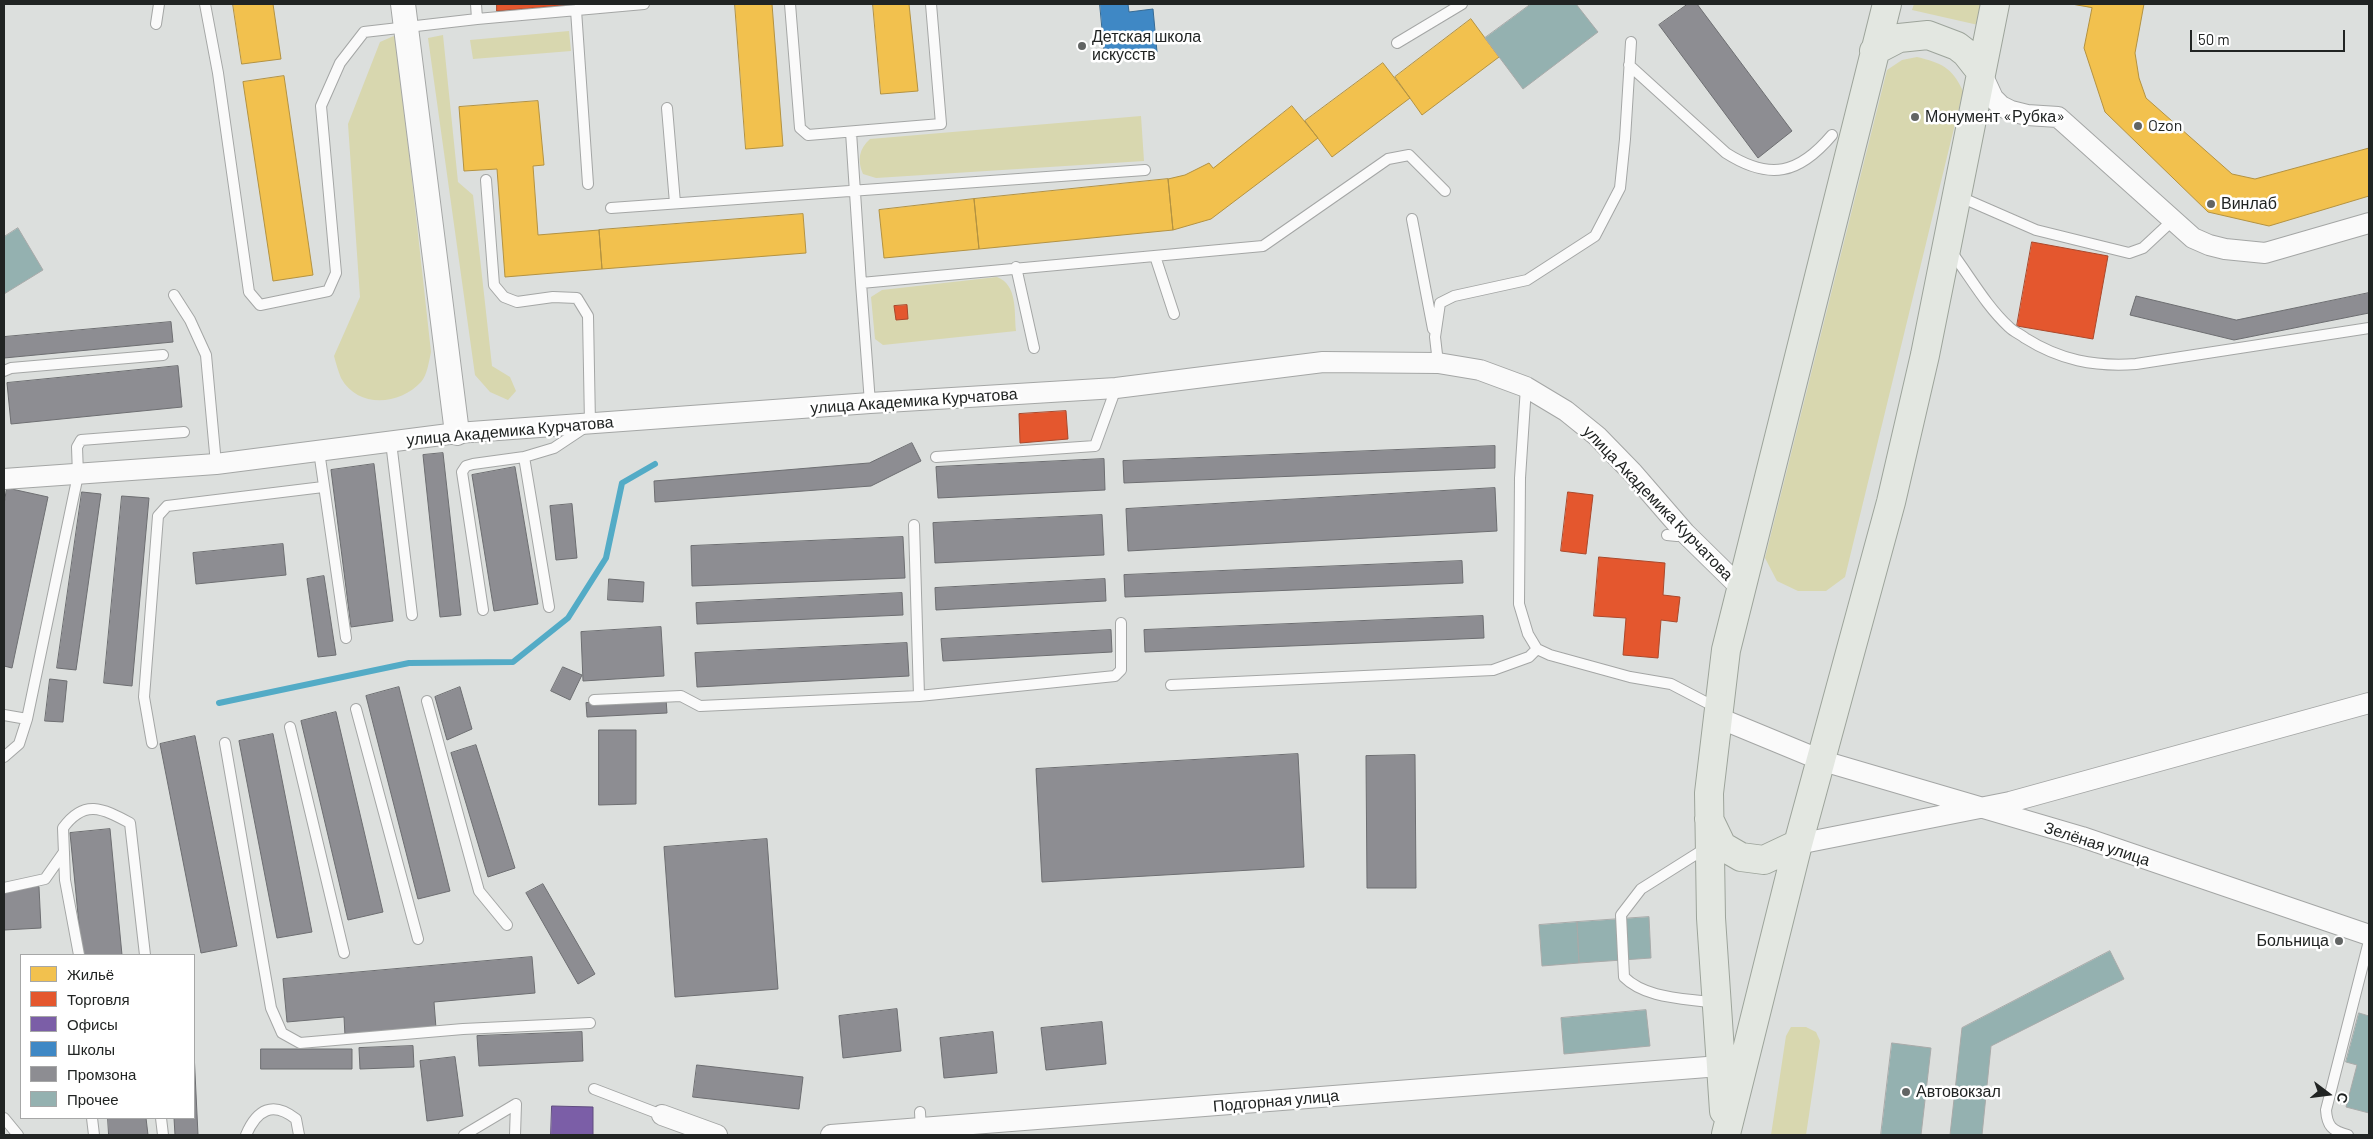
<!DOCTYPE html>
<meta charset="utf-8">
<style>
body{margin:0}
#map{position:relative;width:2373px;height:1139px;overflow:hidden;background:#dcdfdd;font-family:Barlow,sans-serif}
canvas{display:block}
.frame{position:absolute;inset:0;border:5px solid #212423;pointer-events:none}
.legend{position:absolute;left:20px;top:954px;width:175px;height:165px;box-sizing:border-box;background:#fff;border:1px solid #a6a7a7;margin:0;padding:6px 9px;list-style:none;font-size:15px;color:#212423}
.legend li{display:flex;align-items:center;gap:10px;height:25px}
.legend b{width:25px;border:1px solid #a6a7a7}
.north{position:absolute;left:2303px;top:1069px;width:50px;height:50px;-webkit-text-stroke:4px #fff;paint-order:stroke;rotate:105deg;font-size:14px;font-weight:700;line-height:20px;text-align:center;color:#212423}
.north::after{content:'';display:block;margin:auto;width:18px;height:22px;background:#212423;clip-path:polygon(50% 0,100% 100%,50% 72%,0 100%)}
.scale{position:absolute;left:2190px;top:30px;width:155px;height:22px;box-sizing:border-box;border:2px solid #212423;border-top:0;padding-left:6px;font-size:15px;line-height:18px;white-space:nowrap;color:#212423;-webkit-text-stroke:4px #fff;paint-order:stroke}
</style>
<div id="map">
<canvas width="2373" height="1139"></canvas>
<div class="frame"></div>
<ul class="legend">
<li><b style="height:14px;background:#f2c14e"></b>Жильё</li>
<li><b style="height:14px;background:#e4572e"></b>Торговля</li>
<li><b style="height:14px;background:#7b5ea7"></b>Офисы</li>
<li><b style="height:14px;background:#3f88c5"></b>Школы</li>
<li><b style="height:14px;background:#8d8d92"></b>Промзона</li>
<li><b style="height:14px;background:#94b1b0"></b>Прочее</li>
</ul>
<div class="north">С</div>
<div class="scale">50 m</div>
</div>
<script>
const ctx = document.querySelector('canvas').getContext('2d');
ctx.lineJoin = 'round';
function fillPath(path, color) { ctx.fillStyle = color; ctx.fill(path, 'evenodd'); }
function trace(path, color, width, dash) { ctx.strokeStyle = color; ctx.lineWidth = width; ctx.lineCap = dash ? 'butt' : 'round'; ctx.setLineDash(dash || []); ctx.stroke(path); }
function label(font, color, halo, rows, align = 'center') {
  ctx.font = font + ' Barlow,sans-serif'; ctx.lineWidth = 5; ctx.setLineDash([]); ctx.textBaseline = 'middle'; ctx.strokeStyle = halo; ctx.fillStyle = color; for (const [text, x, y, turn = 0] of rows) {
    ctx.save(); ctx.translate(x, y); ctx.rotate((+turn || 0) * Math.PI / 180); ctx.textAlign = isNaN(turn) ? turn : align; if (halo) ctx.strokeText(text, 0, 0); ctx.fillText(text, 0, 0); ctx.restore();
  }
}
const green = new Path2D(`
 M1914 4H1991L1987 27 1912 10Z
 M569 31 571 51 473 59 470 40Z
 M396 35 431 352C429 361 427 376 421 382 400 405 358 409 341 378 338 371 336 363 334 356L360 297 348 124 380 42Z
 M443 35 458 182 473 195 492 366 510 377 516 391 508 400 490 392 475 375 428 38Z
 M1917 57C1941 63 1952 67 1963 91L1845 577 1826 591H1798L1777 581 1765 558 1887 70 1902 60Z
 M1141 116 1144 161 876 178 863 174C857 160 859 149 870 139Z
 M997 277C1018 285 1014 312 1016 331L883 345 875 339 871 297 882 290Z
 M1791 1027H1806L1816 1032 1820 1041 1806 1135H1771L1786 1036Z`);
const homes = new Path2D(`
 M233 4H273L281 59 242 64Z
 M735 4H772L783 146 746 149Z
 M873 4H909L918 91 881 94Z
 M2072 4H2144L2135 53 2139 78 2146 98 2232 174 2255 179 2369 148V196L2269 226 2208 212 2105 112 2084 48 2092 8Z
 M1471 19 1499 57 1422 115 1395 77Z
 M1383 63 1410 98 1332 157 1305 121Z
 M284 76 313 275 273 281 243 82Z
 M538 101 544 165 533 166 538 235 599 230 602 269 505 277 497 169 464 171 459 107Z
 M1292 106 1318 138 1211 219 1173 230 1168 179 1185 175 1209 163 1213 168Z
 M1168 179 1173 230 979 249 974 199Z
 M974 199 979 249 884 258 879 210Z
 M803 214 806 253 602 269 599 230Z`);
const shops = new Path2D(`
 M497 4H582L497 11Z
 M2032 242 2108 256 2093 339 2017 326Z
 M907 305 908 319 896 320 894 306Z
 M1066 411 1068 439 1020 443 1019 414Z
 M1568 492 1593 495 1586 554 1561 551Z
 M1599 557 1665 563 1663 595 1680 597 1677 622 1661 620 1658 658 1623 655 1626 618 1594 616Z`);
const offices = new Path2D(`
 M552 1106 593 1107V1135H551Z`);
const schools = new Path2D(`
 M1100 4H1128L1129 12 1153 9 1157 52 1105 57Z`);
const industry = new Path2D(`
 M1688 4H1697L1792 131 1758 158 1659 25Z
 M2369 293V313L2234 340 2130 315 2136 296 2236 320Z
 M171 322 173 342 4 358V337Z
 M178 366 182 407 11 424 7 383Z
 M912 443 921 461 871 486 655 502 654 481 869 463Z
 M1495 446V468L1124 483 1123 461Z
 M443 453 461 615 440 617 423 455Z
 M1104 459 1105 490 938 498 936 467Z
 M374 464 393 621 351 627 331 470Z
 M515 467 538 604 494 611 472 475Z
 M7 488 48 497 12 668 4 666V505Z
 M1495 488 1497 531 1128 551 1126 509Z
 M82 492 101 494 76 670 57 668Z
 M122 496 149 498 132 686 104 683Z
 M572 504 577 558 556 560 550 506Z
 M1102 515 1104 555 935 563 933 523Z
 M903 537 905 578 692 586 691 546Z
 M283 544 286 575 196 584 193 553Z
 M1462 561 1463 583 1125 597 1124 575Z
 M324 576 336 655 318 657 307 579Z
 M609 579 644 582 643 602 608 600Z
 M1105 579 1106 601 936 610 935 588Z
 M902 593 903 615 697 624 696 603Z
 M1483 616 1484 638 1145 652 1144 630Z
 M661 627 664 676 583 681 581 632Z
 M1111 630 1112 652 943 661 941 639Z
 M907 643 909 676 697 687 695 653Z
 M563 667 582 675 570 700 551 691Z
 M50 679 67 681 63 722 45 721Z
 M399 687 450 891 418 899 366 696Z
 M460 687 472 729 447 740 435 697Z
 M666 699 667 713 587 717 586 703Z
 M336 712 383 912 348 920 301 721Z
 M599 730H636V804L599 805Z
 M273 734 312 932 277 938 239 741Z
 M195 736 237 946 201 953 160 744Z
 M476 745 515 868 488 877 451 753Z
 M1298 754 1304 867 1042 882 1036 769Z
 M1415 755 1416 888H1367L1366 756Z
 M110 829 122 955H82L70 833Z
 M767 839 778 989 675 997 664 847Z
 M543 884 595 974 578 984 526 893Z
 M39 887 41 928 4 930V890Z
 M532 957 535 993 434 1002 436 1028 345 1036 344 1017 287 1022 283 979Z
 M897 1009 901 1051 843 1058 839 1016Z
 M1102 1022 1106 1064 1046 1070 1041 1028Z
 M582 1032 583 1061 479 1066 477 1036Z
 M993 1032 997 1073 944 1078 940 1038Z
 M413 1046 414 1067 360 1069 359 1048Z
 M261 1049H352V1069H261Z
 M194 1052 198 1135H175L174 1118H194Z
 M455 1057 463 1116 427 1121 420 1061Z
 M697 1065 803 1077 799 1109 693 1097Z
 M108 1118H146L148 1135H109Z`);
const stream = new Path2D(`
 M219 703 409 663 513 662 568 618 606 558 622 483 655 464`);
const building = new Path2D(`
 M1531 4H1576L1598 32 1523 89 1485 38Z
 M18 228 43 270 4 294V237Z
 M1649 917 1651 958 1579 963 1577 922Z
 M1577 922 1579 963 1542 966 1539 925Z
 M2110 951 2124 979 1991 1046 1982 1135H1950L1962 1028Z
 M1646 1010 1650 1046 1564 1054 1561 1018Z
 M2359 1013 2369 1016V1113L2346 1107 2357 1065 2346 1062Z
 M1892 1043 1931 1048 1921 1135H1881Z`);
const service = new Path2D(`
 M205 4 218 73 249 292 260 305 328 291 336 273 321 106 340 63 364 32 477 19
 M476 4 477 19 644 4
 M790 4 800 128 808 135 941 124 931 4
 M576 10 588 184
 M156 24 159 4
 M1397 43 1462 4
 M1629 65 1726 153C1770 181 1799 174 1832 135
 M667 108 675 203
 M851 132 861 283
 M1958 196 2036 230 2129 253 2143 248 2173 220
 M611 208 1145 170
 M1412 219 1433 329
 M1950 250C1969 275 1986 306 2009 327 2014 332 2020 334 2025 338 2060 360 2094 367 2136 364L2369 328
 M1155 256 1174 314
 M1016 267 1034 348
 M174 295 190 320 206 355 216 464
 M1438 363 1435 337 1440 303 1454 296 1527 280 1595 236 1620 188 1625 139 1631 42
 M4 371 11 368 163 355
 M1526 387 1520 478 1519 604 1528 634 1537 649 1550 655 1630 677 1671 684 1717 708
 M870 403 861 283 1263 246 1388 159 1409 155 1445 191
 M391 442 412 615
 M319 451 346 638
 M524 457 549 607
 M936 457 1095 446 1116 388
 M914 525 919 696
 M1667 535 1677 536 1685 533
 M483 610 462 472 466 466 473 464 524 457 554 448 590 424 588 316 577 298 553 297 517 302 504 297 494 285 486 180
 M1171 685 1493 670 1529 657 1537 649
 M594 700 681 696 700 706 919 696 1115 676 1121 670V623
 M427 701 479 891 507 925
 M356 709 418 939
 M4 715 27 719
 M290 727 344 953
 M152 743 144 697 158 516 167 506 323 487
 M225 743 271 1008 282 1033 300 1043 463 1029 590 1023
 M4 757 19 744 27 719 78 475 77 447 81 440 184 432
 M1706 848 1641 889 1621 915 1624 977C1646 999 1685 998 1715 1003
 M4 888 45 879 64 852
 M79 955 65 880 63 828C84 799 102 808 130 823L145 955
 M594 1089 662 1115
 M920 1112 921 1130
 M4 1118 18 1135
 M92 1118 94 1135
 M161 1118 163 1135
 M246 1135C257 1109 273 1101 296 1119L299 1135
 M464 1135 516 1104
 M515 1135 516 1104
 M2348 1135C2332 1131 2327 1126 2326 1110L2369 941`);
const minor = new Path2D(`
 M1981 72 1993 98 2001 106 2011 111 2027 115 2058 117 2193 238 2209 245 2225 249 2265 253 2369 223
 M4 479 216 464 457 433 870 403 1116 388 1323 362 1438 363 1480 370 1526 387 1566 411 1597 436 1633 473 1685 533 1741 588
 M1719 718 1823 761 2082 837 2369 935
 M1798 844 2010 802 2369 703
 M662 1115 717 1135
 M831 1135 1720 1066`);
const tertiary = new Path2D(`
 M403 4 457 433`);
const primary = new Path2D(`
 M1874 51 1899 38 1928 35 1957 46 1966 53 1981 72
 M1709 819 1722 846 1741 857 1764 860 1798 844
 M1724 1111 1711 918 1709 793 1726 650 1887 4
 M1726 1134 1798 844 1891 502 1925 355 1995 4`);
const markers = [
 [1082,46,5,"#626564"],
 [1915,117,5,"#626564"],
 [2138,126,5,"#626564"],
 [2211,204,5,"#626564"],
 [2339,941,5,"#626564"],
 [1906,1092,5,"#626564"]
];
const poiNames = [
 ["Детская школа",1092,37],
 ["искусств",1092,55],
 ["Монумент «Рубка»",1925,117],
 ["Ozon",2148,126],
 ["Винлаб",2221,204],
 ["Больница",2329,941,"right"],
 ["Автовокзал",1916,1092]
];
const streetNames = [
 ["улица Академика Курчатова",914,401,-4],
 ["улица Академика Курчатова",510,431,-5],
 ["улица Академика Курчатова",1658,503,46],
 ["Зелёная улица",2097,844,18],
 ["Подгорная улица",1276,1101,-5]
];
fillPath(green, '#d8d7af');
fillPath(homes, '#f2c14e');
trace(homes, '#b39241', 1);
fillPath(shops, '#e4572e');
trace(shops, '#aa482b', 1);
fillPath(offices, '#7b5ea7');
trace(offices, '#604d7f', 1);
fillPath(schools, '#3f88c5');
trace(schools, '#366a94', 1);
fillPath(industry, '#8d8d92');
trace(industry, '#6d6e71', 1);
trace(stream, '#53abc6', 6);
fillPath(building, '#94b1b0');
trace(building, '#a8aaa9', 1);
trace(service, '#a4a6a5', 12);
trace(minor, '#a4a6a5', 22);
trace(tertiary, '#a4a6a5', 26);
trace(primary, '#9da49b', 30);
trace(service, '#fafafa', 10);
trace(minor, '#fafafa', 20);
trace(tertiary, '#fafafa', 24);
trace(primary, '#e3e7e1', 28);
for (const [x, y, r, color] of markers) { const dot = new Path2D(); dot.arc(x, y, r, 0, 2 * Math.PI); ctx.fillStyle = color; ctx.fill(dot); trace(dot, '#fff', 2); }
label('16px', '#212423', '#fff', poiNames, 'left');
label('16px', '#212423', '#fff', streetNames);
</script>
